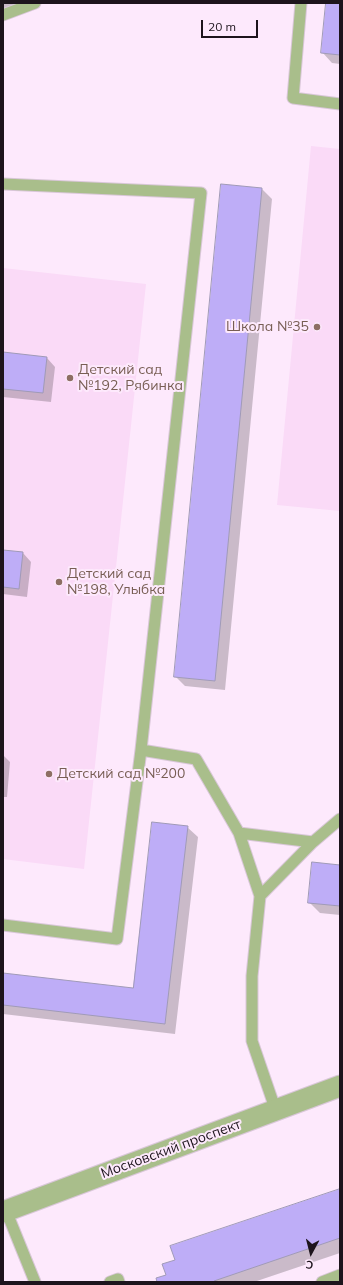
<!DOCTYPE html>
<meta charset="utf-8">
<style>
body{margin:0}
#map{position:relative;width:343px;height:1285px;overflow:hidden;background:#fde9fc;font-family:Mulish,sans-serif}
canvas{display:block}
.frame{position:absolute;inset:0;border:4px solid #1d141c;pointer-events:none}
.north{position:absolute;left:291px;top:1233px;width:40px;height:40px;-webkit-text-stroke:3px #fde9fc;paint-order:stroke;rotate:187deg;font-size:11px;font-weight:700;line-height:16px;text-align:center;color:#1d141c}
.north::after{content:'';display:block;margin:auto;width:14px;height:18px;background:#1d141c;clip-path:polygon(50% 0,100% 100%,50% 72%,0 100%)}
.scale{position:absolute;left:201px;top:20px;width:57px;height:18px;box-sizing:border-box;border:2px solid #1d141c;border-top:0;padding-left:5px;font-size:12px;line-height:14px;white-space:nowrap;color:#1d141c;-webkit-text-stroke:3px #fde9fc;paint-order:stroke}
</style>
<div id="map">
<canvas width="343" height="1285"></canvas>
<div class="frame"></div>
<div class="north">С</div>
<div class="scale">20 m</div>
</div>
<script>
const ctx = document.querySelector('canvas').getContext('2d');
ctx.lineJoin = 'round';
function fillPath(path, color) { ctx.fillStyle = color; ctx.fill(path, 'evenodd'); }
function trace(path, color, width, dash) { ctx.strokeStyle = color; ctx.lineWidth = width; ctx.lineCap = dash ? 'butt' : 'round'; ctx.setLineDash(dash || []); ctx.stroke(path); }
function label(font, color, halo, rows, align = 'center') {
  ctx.font = font + ' Mulish,sans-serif'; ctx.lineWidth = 4; ctx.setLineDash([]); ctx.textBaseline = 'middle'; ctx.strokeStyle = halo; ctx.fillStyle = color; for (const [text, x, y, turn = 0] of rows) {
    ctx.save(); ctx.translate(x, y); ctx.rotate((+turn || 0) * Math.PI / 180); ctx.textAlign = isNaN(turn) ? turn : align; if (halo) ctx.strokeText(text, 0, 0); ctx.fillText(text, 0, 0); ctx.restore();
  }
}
const built = new Path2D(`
 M311 146 340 149V511L277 505Z
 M3 268 146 284 84 869 3 859Z`);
const shadow = new Path2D(`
 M3 3H21L3 10Z
 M327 3H340V64L332 63 322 52Z
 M262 189 272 199 225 690 185 686 175 676Z
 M3 353 47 358 55 367 51 402 3 397Z
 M3 551 23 553 31 562 27 597 3 594Z
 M3 755 10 762 7 797H3Z
 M187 827 198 837 175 1034 3 1014V974L134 989Z
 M340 866V915L320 913 309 902Z
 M340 1190V1253L254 1282H158L168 1275 176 1260Z`);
const building = new Path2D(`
 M326 3H340V55L321 53Z
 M221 184 262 188 215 681 174 677Z
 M3 352 47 357 43 393 3 389Z
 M3 550 23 552 19 589 3 587Z
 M152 822 188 826 165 1024 3 1005V973L133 988Z
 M312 862 340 865V906L308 903Z
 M340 1189V1238L214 1281 215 1282H157L156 1278 166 1275 162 1264 175 1260 170 1246Z`);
const lane = new Path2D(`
 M301 3 293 98 340 104
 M3 15 35 3
 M3 184 201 193 141 750 117 939 3 925
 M141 750 196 759 239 833 313 842 340 819
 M239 833 260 896
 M276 1111 252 1041V976L260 896 313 842
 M5 1208 35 1282
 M110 1282 118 1279 119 1282
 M322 1282 340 1275`);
const street = new Path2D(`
 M3 1212 340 1086`);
const markers = [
 [317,327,4,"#8d6e63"],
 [70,378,4,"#8d6e63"],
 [59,582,4,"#8d6e63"],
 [49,774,4,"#8d6e63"]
];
const educationNames = [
 ["Школа №35",309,327,"right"],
 ["Детский сад",78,370],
 ["№192, Рябинка",78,386],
 ["Детский сад",67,574],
 ["№198, Улыбка",67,590],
 ["Детский сад №200",57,774]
];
const streetNames = [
 ["Московский проспект",171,1149,-20]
];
fillPath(built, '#fadaf7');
fillPath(shadow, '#0003');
fillPath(building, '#beadf7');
trace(building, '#a09ab7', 1);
trace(lane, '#d9c7d8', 13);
trace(street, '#d9c7d8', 23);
trace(lane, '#a9be8b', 11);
trace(street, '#a9be8b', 21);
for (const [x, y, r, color] of markers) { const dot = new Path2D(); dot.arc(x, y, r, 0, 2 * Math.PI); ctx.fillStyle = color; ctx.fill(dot); trace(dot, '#fde9fc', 1.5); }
label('14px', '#785e54', '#fde9fc', educationNames, 'left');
label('14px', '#1d141c', '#fde9fc', streetNames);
</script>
